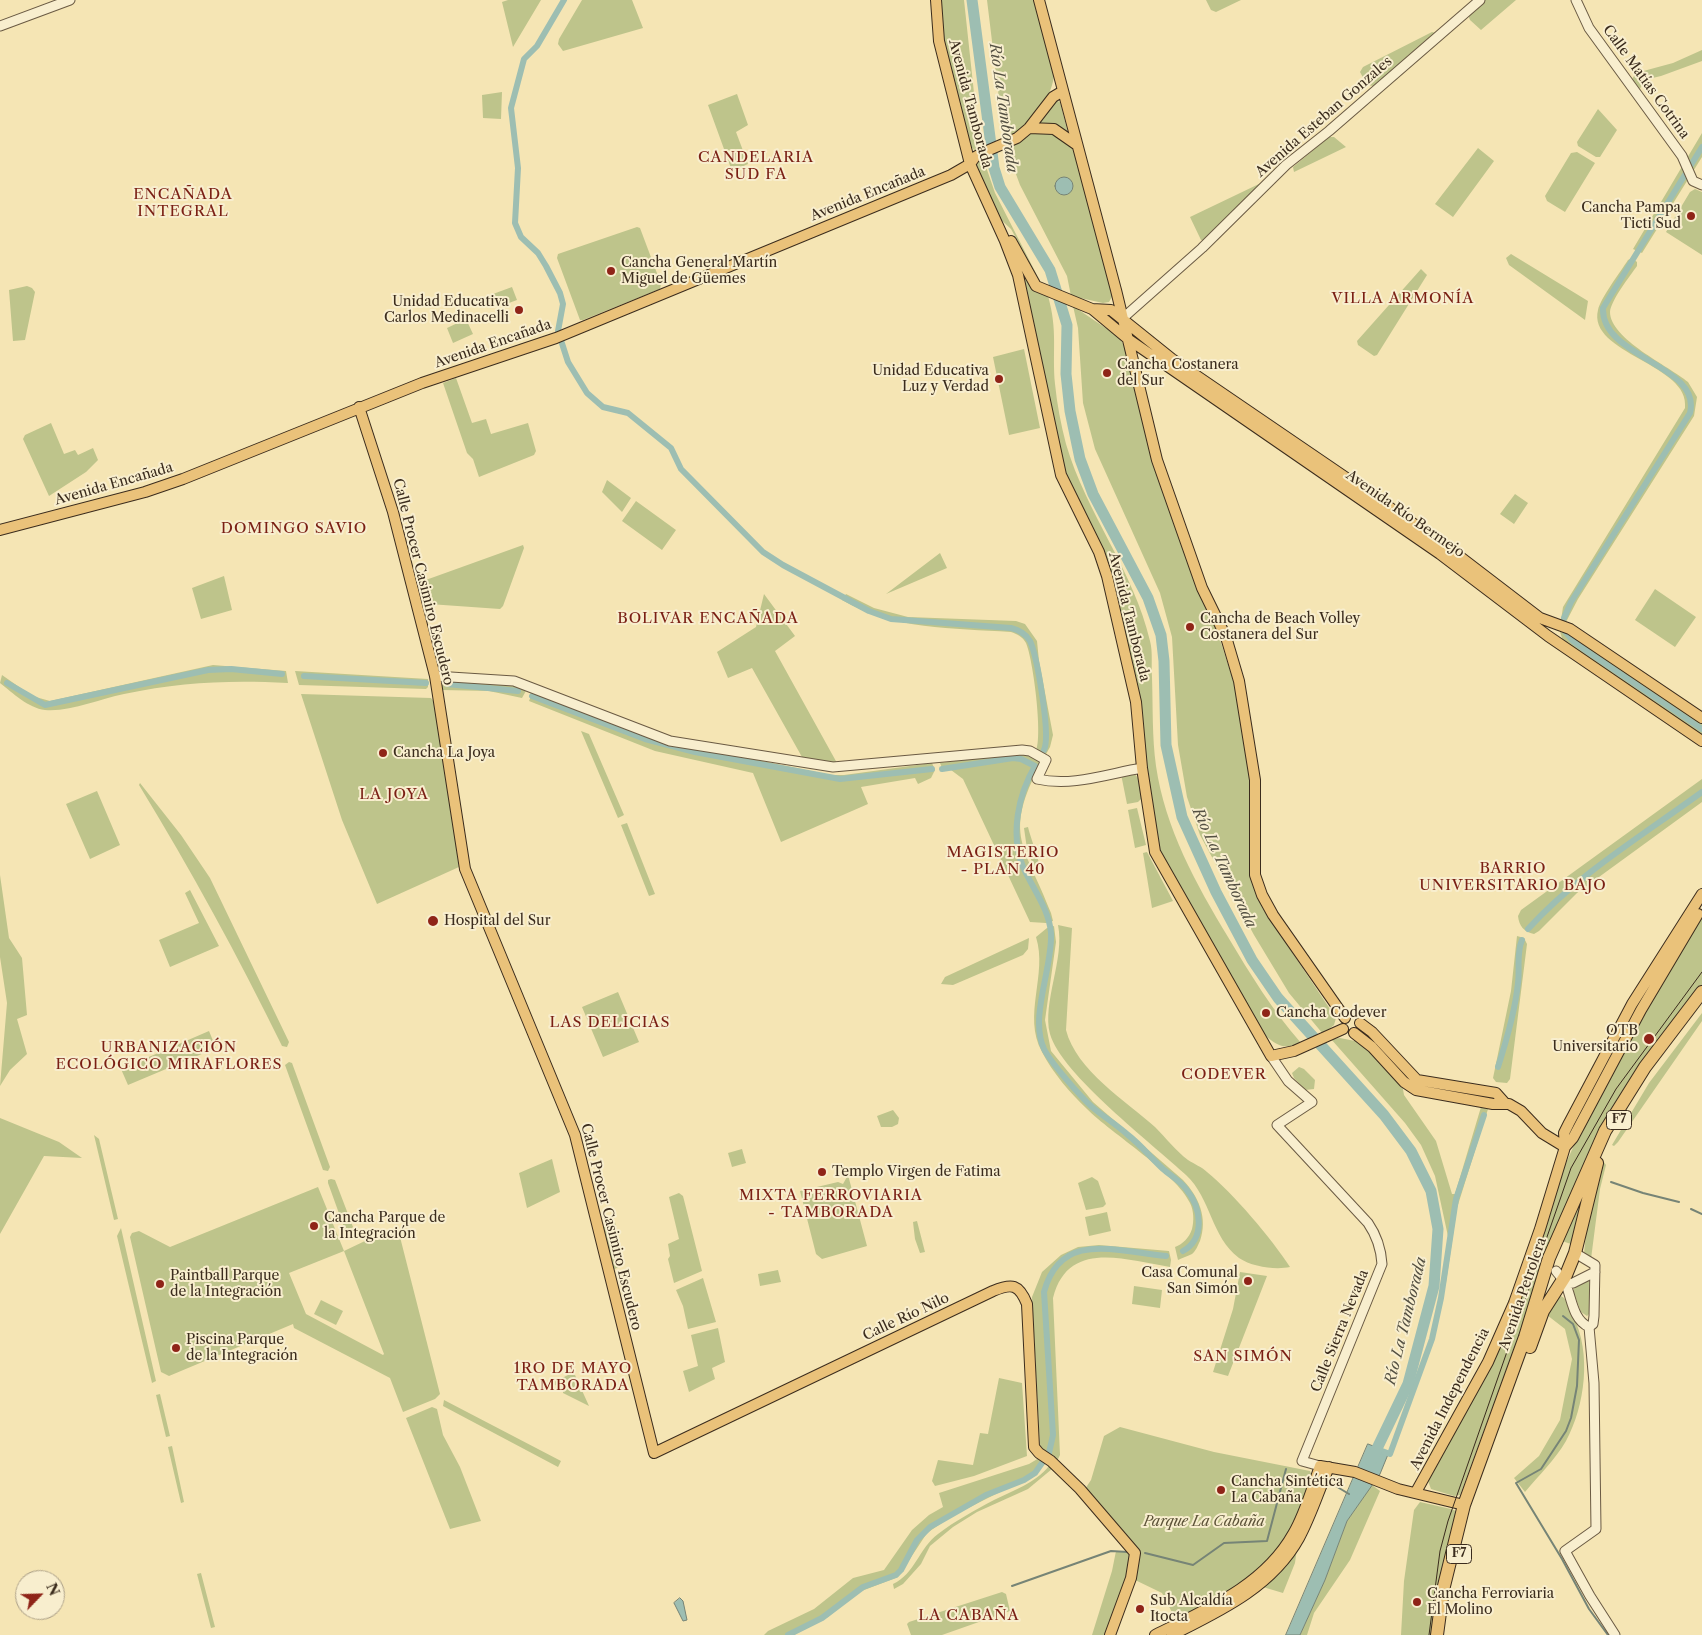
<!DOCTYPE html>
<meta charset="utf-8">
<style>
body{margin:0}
#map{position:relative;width:1702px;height:1635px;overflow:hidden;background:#f5e5b4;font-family:"Libre Caslon Text",serif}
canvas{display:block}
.north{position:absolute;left:15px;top:1570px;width:50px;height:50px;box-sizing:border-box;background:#f8eece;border:1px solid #aca087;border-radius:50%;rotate:66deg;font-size:14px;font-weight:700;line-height:20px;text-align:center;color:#3b2c1d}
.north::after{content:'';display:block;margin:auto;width:18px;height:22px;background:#8f2418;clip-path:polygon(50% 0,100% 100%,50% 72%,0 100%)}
</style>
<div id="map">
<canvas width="1702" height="1635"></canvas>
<div class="north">N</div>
</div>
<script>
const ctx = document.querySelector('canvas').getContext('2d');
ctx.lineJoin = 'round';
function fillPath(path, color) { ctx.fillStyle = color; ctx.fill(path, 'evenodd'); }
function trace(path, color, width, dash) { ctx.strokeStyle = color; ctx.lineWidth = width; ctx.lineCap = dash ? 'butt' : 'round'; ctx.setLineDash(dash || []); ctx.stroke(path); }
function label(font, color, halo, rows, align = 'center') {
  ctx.font = font + ' "Libre Caslon Text",serif'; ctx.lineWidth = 4; ctx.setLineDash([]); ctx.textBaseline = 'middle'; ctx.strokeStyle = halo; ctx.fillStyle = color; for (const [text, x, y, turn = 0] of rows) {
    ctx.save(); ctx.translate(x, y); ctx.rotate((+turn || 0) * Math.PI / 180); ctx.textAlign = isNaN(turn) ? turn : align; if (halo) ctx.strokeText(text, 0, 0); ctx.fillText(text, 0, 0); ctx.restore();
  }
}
const green = new Path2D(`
 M508 0H541L513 47 502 2Z
 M582 0H632L643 28 563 51 558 44 559 39Z
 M939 0H964L980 149 974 150 969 144 942 40Z
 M987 0H1034L1054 76C1050 104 1028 127 1004 140Z
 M1206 0H1241L1216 12 1211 10Z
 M1484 0H1516L1481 30 1470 20 1468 15Z
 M1432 32 1436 33 1376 84 1373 86 1367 85 1360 72 1363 67Z
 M1702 50V61L1661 76 1644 80 1640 89 1632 79 1636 73 1673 63Z
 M502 92 501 119 483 118 482 95Z
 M737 94 748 125 736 132 748 164 732 171 708 105Z
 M1055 100 1060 102 1068 133 1057 127 1037 123Z
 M1598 109 1617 130 1600 157H1596L1578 146 1577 142Z
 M1047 130 1071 147 1075 151 1113 295 1109 302 1103 303 1071 296 1067 276 1020 185 1007 150 1030 133Z
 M1702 133V157L1642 253 1633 249Z
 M1329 137H1334L1346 147 1294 172 1293 167Z
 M1478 148 1494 161 1453 217 1435 204Z
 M1577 152 1595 163 1565 212 1547 201 1545 196 1571 153Z
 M983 158 995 193 1043 287 1011 229 998 217 976 167 977 162Z
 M1261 183 1206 240H1201L1190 217Z
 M1695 189 1702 192V255L1666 232 1690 192Z
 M637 227 640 228 661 284 660 289 583 320H580L557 258 558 254Z
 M1511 254 1588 301 1585 320 1509 265 1506 258Z
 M1632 258 1637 262V266C1630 276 1611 300 1610 312 1610 339 1669 366 1688 382L1697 397 1694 416 1578 599 1566 622 1561 620 1563 607 1685 408C1691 364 1587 354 1598 310 1600 299 1621 271 1628 260Z
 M1421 269 1427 275 1377 355 1374 356 1358 345 1357 341Z
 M1022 272 1032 286 1048 296C1058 331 1052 351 1055 384 1057 404 1061 425 1066 444 1086 513 1134 571 1150 641 1153 652 1151 666 1152 677 1153 707 1152 737 1156 766 1165 828 1196 884 1228 937 1250 974 1273 1011 1301 1043L1299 1044C1284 1049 1277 1046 1265 1035L1157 846 1113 586 1064 471Z
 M27 286 32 288 35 292 25 340 13 341 9 290Z
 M512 287 517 300 498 307 493 294Z
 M1073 306 1119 337 1126 349 1234 683 1250 781 1249 863 1256 894 1263 909 1336 1018 1334 1025 1323 1034 1289 993 1254 935 1200 835 1187 797 1178 745 1172 637 1160 593 1095 449 1083 403 1078 328Z
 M466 319 473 334 453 343 447 328Z
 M1024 349 1040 428 1009 435 993 357Z
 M456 378 472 423 486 419 491 434 528 423 536 451 534 455 479 477 473 459 467 453 443 383Z
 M51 423 64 454 75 450 78 455 93 448 98 460 86 472 49 496 23 439 25 435Z
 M607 480 631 498 622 512 602 492Z
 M1515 494 1528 503 1514 524 1500 514Z
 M636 501 676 530 662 550 622 521Z
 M523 545 524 548 503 606 500 609 429 604 424 601 420 585 423 581Z
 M940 553 947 568 886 594Z
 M224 576 232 610 201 619 192 588Z
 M1655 589 1696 617 1675 647 1635 620Z
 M764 594 795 636 775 651 837 763 802 757 752 668 728 678 717 652 756 627Z
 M846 594 874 608 908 617 1016 621 1025 624 1037 641 1039 661 1053 735 1050 747 1045 756 1036 751C1043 735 1033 659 1026 643 1023 637 1017 634 1011 632 953 628 893 630 842 600Z
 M1560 632 1571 635 1702 722V738L1563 641Z
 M213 665 286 671 288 683C229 680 182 682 124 694 99 699 71 712 45 710 28 708 13 693 0 683L2 675 32 696 50 701Z
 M295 671 428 679V687L426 689 299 685Z
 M441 681 503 683 527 689 522 698 489 691 442 690Z
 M533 691 641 736 830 775H844L932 763 935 770 931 778 918 784 915 778 861 787 868 804 781 842 753 773 655 751 529 701Z
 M301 694 431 698 435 703 459 867 377 904 342 820Z
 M581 731 589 734 624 815 618 818Z
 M1020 753 1030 755 1041 763C1002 836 1025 845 1051 913L1053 921 1046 923 1030 922 963 779 951 770H943L940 763Z
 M1133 772 1138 778 1142 798 1138 802 1127 804 1121 774Z
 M1702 779V802L1577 893 1539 931 1534 934C1524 932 1519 926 1518 916L1521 910Z
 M140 783 181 835 210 878 289 1042 287 1047 282 1046C238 956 191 870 139 785Z
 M97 791 120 845 90 859 66 804Z
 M1137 808 1146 845 1135 848 1128 810Z
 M627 823 655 894 649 896 621 825Z
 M1028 827 1029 831 1040 866 1034 867 1027 849 1024 828Z
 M1147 852 1173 901 1152 908 1143 853Z
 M0 875 9 938 22 958 27 1015 17 1019 27 1054 10 1070 0 1086 7 1003 0 957Z
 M190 890 219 946 170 967 159 940 199 923 185 893Z
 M1702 914V988L1622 1093 1519 1335 1460 1495 1454 1496 1431 1489 1428 1481 1494 1358 1561 1174 1580 1132 1644 1013Z
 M1058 925 1072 928 1066 1030C1076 1070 1126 1101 1155 1127 1166 1138 1176 1151 1188 1160 1194 1164 1202 1167 1207 1172 1233 1193 1272 1239 1290 1267 1276 1270 1252 1267 1239 1258 1211 1237 1211 1198 1186 1175 1154 1145 1061 1074 1050 1034 1042 1002 1065 959 1058 925Z
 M1054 926 1056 942 1045 1020 1051 1051 1093 1102 1183 1180C1199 1197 1208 1218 1200 1241 1198 1245 1196 1251 1192 1254 1188 1256 1182 1258 1178 1260L1175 1247C1183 1244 1189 1238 1192 1229 1194 1221 1194 1211 1190 1203 1177 1174 1111 1133 1087 1109 1071 1094 1052 1072 1042 1052 1022 1015 1048 975 1036 937L1047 928Z
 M1517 936 1524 938 1527 944 1510 1079 1507 1083 1496 1082 1493 1078 1511 991Z
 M1029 938 1028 949 1023 955 953 985 941 984 945 977Z
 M618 992 639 1042 603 1057 582 1007Z
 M1702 1013V1021L1618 1142 1614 1146 1612 1145 1649 1083Z
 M209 1031 216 1048 128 1085 121 1069Z
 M1340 1038 1360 1042 1402 1084 1404 1095 1436 1141 1452 1194H1455L1481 1107 1488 1109 1457 1208 1446 1283 1443 1282 1449 1241 1435 1176 1421 1145 1405 1123 1331 1039Z
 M289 1062 292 1063 330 1167 328 1171 323 1170 285 1065Z
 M1299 1067 1304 1069 1315 1080 1314 1089 1305 1090 1294 1078 1292 1073Z
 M893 1110 899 1118 898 1124 892 1127H881L877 1116Z
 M0 1118 59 1142 82 1158 44 1156 0 1234Z
 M94 1135 99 1139 118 1219 114 1220Z
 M742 1149 746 1163 732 1167 728 1153Z
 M552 1159 560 1192 527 1208 519 1173Z
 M1603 1161 1606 1165 1600 1189 1591 1259 1584 1253 1588 1215Z
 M1591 1167 1571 1244 1562 1241Z
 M848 1175 867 1246 822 1259 816 1254 800 1191 838 1182 843 1184Z
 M1092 1177 1098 1181 1106 1204 1103 1207 1086 1210 1078 1183Z
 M331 1179 335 1180 353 1227 350 1230H345L328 1183V1180Z
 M318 1187 344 1251 388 1230 392 1229 399 1233 440 1394 435 1399 403 1412 390 1378 294 1328 293 1324 169 1376 161 1372 130 1237 132 1233 139 1231 170 1247ZM344 1251 384 1354 383 1355 306 1314 289 1273Z
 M679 1193 683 1196 702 1271 674 1283 668 1259 670 1256 668 1244 679 1239 669 1197Z
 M1107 1212 1111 1231 1089 1236 1085 1217Z
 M917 1221 925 1252 920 1253 915 1239 913 1222Z
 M615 1222 624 1265 612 1270 602 1228Z
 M121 1228 156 1381 152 1383 117 1236Z
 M1099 1245 1169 1251 1171 1260 1170 1267C1125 1260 1068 1239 1053 1298L1060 1455 1057 1461 1040 1448 1032 1297 1042 1272 1061 1255 1078 1247Z
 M778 1270 781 1282 760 1286 758 1274Z
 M1240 1272 1267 1276 1228 1376 1213 1372 1233 1309Z
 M703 1278 716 1322 688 1329 683 1306 676 1290Z
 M1589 1279 1590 1313 1587 1316 1581 1312 1573 1291 1576 1285Z
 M1134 1286 1162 1290 1160 1308 1132 1304Z
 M1559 1296C1567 1296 1570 1309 1573 1316 1592 1353 1585 1406 1566 1441 1555 1460 1539 1475 1525 1492L1514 1478 1539 1456 1560 1420 1572 1359 1565 1329 1547 1315Z
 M321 1300 343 1311 336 1325 314 1314Z
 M718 1328 725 1362 712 1368 715 1379 689 1392 683 1371 698 1366 691 1335Z
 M570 1374 575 1375 589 1406 563 1393V1390L552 1383Z
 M999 1378 1022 1383 1027 1456 974 1476 935 1486 932 1481 938 1460 973 1465 980 1433 988 1434Z
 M160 1394 170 1436 166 1437 156 1395Z
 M444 1400 561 1461 558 1467 443 1406Z
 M432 1407 437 1409 443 1435 460 1467 481 1521 450 1529 406 1418Z
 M1120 1427 1214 1452 1310 1471 1312 1476C1306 1496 1299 1519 1288 1536 1262 1577 1217 1599 1176 1620L1162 1593 1133 1579 1139 1550 1085 1489 1091 1480 1104 1436Z
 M172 1446 184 1502 181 1503 168 1447Z
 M1039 1458 1047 1462 1032 1476 952 1516 927 1533 898 1577 859 1592 828 1617 794 1635H764L768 1631 814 1609 853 1578 884 1570 912 1530 929 1515 943 1507 939 1493 1029 1464Z
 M1049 1466 1052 1469 1028 1489 977 1512 953 1527 930 1546 921 1564 903 1584 894 1589 893 1584C915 1574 919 1548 938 1534 955 1521 975 1510 994 1500 1014 1490 1034 1484 1049 1466Z
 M1372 1485 1380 1491 1350 1560 1314 1613 1307 1635H1300L1325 1580 1347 1521Z
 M1420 1502 1451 1509 1456 1511V1515L1434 1635H1401L1404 1581 1414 1510Z
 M1297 1548 1295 1563 1283 1593 1263 1587Z
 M1116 1551 1131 1552 1132 1564 1106 1635H1092L1112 1571Z
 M201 1573 215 1627 211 1628 197 1574Z
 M1002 1592 1006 1594 1010 1611 942 1635H911L907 1624 909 1622Z`);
const water = new Path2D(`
 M1055 186a9 9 0 1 1 18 0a9 9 0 1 1-18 0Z
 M1368 1444 1389 1452 1380 1474 1347 1521 1325 1580 1300 1635H1286Z
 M680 1598 683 1601 687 1620 683 1621 674 1603Z`);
const stream = new Path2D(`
 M1611 1182 1643 1193 1679 1202
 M1691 1209 1702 1214
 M1563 1316 1573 1324 1579 1340 1577 1386 1571 1418 1566 1431 1541 1469 1516 1483 1562 1559 1589 1609 1608 1635
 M1334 1485 1349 1494
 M1145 1553 1193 1565 1224 1543 1267 1541 1286 1469
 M1012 1586 1111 1551 1128 1552`);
const canal = new Path2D(`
 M564 0 537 46 524 59 511 108 518 168 515 223 521 237 538 253 546 266 560 293 563 304 558 331 568 362 587 393 603 407 628 413 671 448 681 469 763 552 783 565 869 611 891 619 1011 628C1019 630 1026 634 1030 641 1037 656 1051 735 1044 750
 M1564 618 1571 602 1690 413C1702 365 1601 358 1603 308L1702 147
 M1564 630 1573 641 1588 652 1702 729
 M304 676 426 683
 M7 683 45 705 208 670 231 669 282 674
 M447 684 518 691
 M532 696 645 739 695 752 840 779 932 769
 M942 769 1013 758 1021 759 1035 766C1018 795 1010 835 1023 867 1033 889 1049 909 1051 933 1053 967 1029 1017 1044 1049 1051 1063 1080 1096 1092 1107 1104 1117 1117 1125 1128 1135 1141 1145 1151 1158 1163 1169 1171 1176 1180 1181 1186 1189 1201 1207 1206 1238 1183 1251
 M1528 929C1577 875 1643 835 1702 792
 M1498 1067C1507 1039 1515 1012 1518 983 1520 969 1516 954 1522 940
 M1382 1451 1390 1454 1432 1339 1441 1298 1456 1199 1484 1115
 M788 1635 822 1618 863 1587 896 1575 901 1570 917 1540 930 1527 986 1495 1024 1480 1035 1473 1049 1453 1053 1435 1044 1292C1061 1229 1118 1252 1166 1256`);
const river = new Path2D(`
 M972 0 994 168 1000 187 1050 270 1067 325 1066 374 1070 411 1080 459 1093 494 1148 598 1161 635 1164 661 1166 745 1182 817 1216 892 1252 960 1278 998 1384 1115 1411 1151 1431 1191 1438 1229 1434 1286 1408 1384 1371 1461`);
const minor = new Path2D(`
 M1576 0 1589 28 1682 156 1693 181 1702 185
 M0 26 70 0
 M1123 318 1202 248 1286 165 1329 131 1480 0
 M435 676 514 681 670 741 833 767 1022 750 1030 751 1046 760 1037 779C1072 787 1107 774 1142 768
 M1271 1056 1288 1081 1312 1102 1277 1125 1368 1223C1377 1236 1381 1248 1382 1264L1302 1461 1320 1466
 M1575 1253 1595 1265 1594 1316 1593 1324 1589 1327 1594 1383 1596 1529 1565 1551 1590 1596 1615 1635
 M1556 1271C1559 1275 1564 1280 1566 1285 1572 1299 1573 1320 1589 1327
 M1566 1284 1573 1283 1595 1272`);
const major = new Path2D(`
 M936 0 939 41 970 164 1005 241 1018 275 1061 475 1099 552 1107 576 1136 702 1142 768 1155 852 1271 1056 1294 1051 1343 1029
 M1039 0 1116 290 1157 460 1202 588 1226 637 1239 681 1255 780V875L1262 895 1273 915 1345 1018
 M1029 128 1054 129 1077 145
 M1011 241 1036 286 1092 309 1111 310 1172 359 1446 546 1540 618 1570 629 1702 718
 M1092 309 1128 339 1440 554 1548 636 1702 741
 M359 407 393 512 435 676 465 869 575 1135 654 1453 993 1291C1012 1283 1019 1284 1027 1304L1034 1447 1039 1453 1051 1461 1080 1489 1135 1553 1131 1578 1110 1635
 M0 530 145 492 183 479 422 383 556 338 951 175 970 164 975 157 982 153 1017 138 1029 128 1053 97 1063 91
 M1360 1023 1372 1032 1417 1080 1496 1093 1504 1102
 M1354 1033 1372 1047 1404 1082 1416 1090 1493 1104H1509L1521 1111 1542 1133 1565 1147
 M1565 1147 1573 1138 1641 1010 1698 914
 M1416 1492 1488 1362 1514 1303 1540 1229 1565 1147 1564 1133 1569 1123 1632 1004 1702 894
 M1155 1635C1205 1610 1264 1586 1293 1534 1305 1514 1312 1488 1320 1466L1355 1472 1398 1489 1464 1505
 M1172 1635C1220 1611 1272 1587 1299 1538 1311 1516 1319 1490 1329 1467`);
const highway = new Path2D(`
 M1530 1347 1543 1311 1566 1275 1575 1253 1597 1163
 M1437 1635 1443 1590 1464 1505 1525 1337 1549 1258 1605 1131 1645 1067 1702 992`);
const tram = new Path2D(`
 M1429 1635 1440 1551 1448 1521 1571 1168 1616 1089 1702 972`);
const markers = [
 [1691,216,5,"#8f2418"],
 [611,271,5,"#8f2418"],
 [519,310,5,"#8f2418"],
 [1107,373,5,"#8f2418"],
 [999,379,5,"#8f2418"],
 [1190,627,5,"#8f2418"],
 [383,753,5,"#8f2418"],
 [433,921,6,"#8f2418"],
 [1266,1013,5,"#8f2418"],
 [1649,1039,6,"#8f2418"],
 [822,1172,5,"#8f2418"],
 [314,1226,5,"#8f2418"],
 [1248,1281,5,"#8f2418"],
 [160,1284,5,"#8f2418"],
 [176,1348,5,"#8f2418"],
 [1221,1490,5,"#8f2418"],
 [1417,1602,5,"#8f2418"],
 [1140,1609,5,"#8f2418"]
];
const shields = [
 [1619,1120,25],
 [1459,1554,25]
];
const shieldNames = [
 ["F7",1619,1120],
 ["F7",1459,1554]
];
const streetNames = [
 ["Calle Matías Cotrina",1646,82,54],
 ["Avenida Tamborada",970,104,75],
 ["Avenida Esteban Gonzales",1324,117,-41],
 ["Avenida Encañada",868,194,-22],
 ["Avenida Encañada",493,344,-19],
 ["Avenida Encañada",114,484,-16],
 ["Avenida Río Bermejo",1405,514,35],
 ["Calle Procer Casimiro Escudero",423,582,76],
 ["Avenida Tamborada",1129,617,76],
 ["Calle Procer Casimiro Escudero",611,1227,76],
 ["Avenida Petrolera",1523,1294,-71],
 ["Calle Río Nilo",906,1317,-25],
 ["Calle Sierra Nevada",1340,1331,-68],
 ["Avenida Independencia",1450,1399,-63]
];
const poiNames = [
 ["Cancha Pampa",1681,208,"right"],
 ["Ticti Sud",1681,224,"right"],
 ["Cancha General Martín",621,263],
 ["Miguel de Güemes",621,279],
 ["Unidad Educativa",509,302,"right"],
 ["Carlos Medinacelli",509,318,"right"],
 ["Cancha Costanera",1117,365],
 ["del Sur",1117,381],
 ["Unidad Educativa",989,371,"right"],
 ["Luz y Verdad",989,387,"right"],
 ["Cancha de Beach Volley",1200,619],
 ["Costanera del Sur",1200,635],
 ["Cancha La Joya",393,753],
 ["Hospital del Sur",444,921],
 ["Cancha Codever",1276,1013],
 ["OTB",1638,1031,"right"],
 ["Universitario",1638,1047,"right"],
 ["Templo Virgen de Fatima",832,1172],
 ["Cancha Parque de",324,1218],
 ["la Integración",324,1234],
 ["Casa Comunal",1238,1273,"right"],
 ["San Simón",1238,1289,"right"],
 ["Paintball Parque",170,1276],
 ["de la Integración",170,1292],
 ["Piscina Parque",186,1340],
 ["de la Integración",186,1356],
 ["Cancha Sintética",1231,1482],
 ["La Cabaña",1231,1498],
 ["Cancha Ferroviaria",1427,1594],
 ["El Molino",1427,1610],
 ["Sub Alcaldía",1150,1601],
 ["Itocta",1150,1617]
];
const parkNames = [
 ["Parque La Cabaña",1204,1522]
];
const waterNames = [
 ["Río La Tamborada",1003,108,82],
 ["Río La Tamborada",1224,868,65],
 ["Río La Tamborada",1406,1321,-76]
];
const neighbourhoodNames = [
 ["CANDELARIA",756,158],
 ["SUD FA",756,175],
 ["ENCAÑADA",183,195],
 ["INTEGRAL",183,212],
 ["VILLA ARMONÍA",1403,299],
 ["DOMINGO SAVIO",294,529],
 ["BOLIVAR ENCAÑADA",708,619],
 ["LA JOYA",394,795],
 ["MAGISTERIO",1003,853],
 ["- PLAN 40",1003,870],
 ["BARRIO",1513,869],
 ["UNIVERSITARIO BAJO",1513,886],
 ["LAS DELICIAS",610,1023],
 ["URBANIZACIÓN",169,1048],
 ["ECOLÓGICO MIRAFLORES",169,1065],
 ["CODEVER",1224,1075],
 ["MIXTA FERROVIARIA",831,1196],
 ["- TAMBORADA",831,1213],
 ["SAN SIMÓN",1243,1357],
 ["1RO DE MAYO",573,1369],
 ["TAMBORADA",573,1386],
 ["LA CABAÑA",969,1616]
];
fillPath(green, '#bec48b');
fillPath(water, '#9dbeb2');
trace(water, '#768476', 1);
trace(stream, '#768476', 2);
trace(canal, '#9dbeb2', 6);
trace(river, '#9dbeb2', 11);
trace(minor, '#6a5a43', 11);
trace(major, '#3b2c1d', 12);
trace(highway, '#3b2c1d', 14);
trace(minor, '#f8eece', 9);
trace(major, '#eac27a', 10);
trace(highway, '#eac27a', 12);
trace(tram, '#3b2c1d', 1);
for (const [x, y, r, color] of markers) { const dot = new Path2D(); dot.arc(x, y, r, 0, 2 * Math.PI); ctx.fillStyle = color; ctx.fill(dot); trace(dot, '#f8eece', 2); }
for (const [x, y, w] of shields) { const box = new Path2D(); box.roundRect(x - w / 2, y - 9.5, w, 19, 4); ctx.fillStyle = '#f8eece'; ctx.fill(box); trace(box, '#3b2c1d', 1); }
label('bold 12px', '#3b2c1d', null, shieldNames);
label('14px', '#3b2c1d', '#f8eece', streetNames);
label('14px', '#3b2c1d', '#f8eece', poiNames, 'left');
label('italic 14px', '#5c5238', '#f8eece', parkNames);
label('italic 15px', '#545042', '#f8eece', waterNames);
ctx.letterSpacing = '1px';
label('15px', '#7a1f14', '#f8eece', neighbourhoodNames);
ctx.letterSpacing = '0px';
</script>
